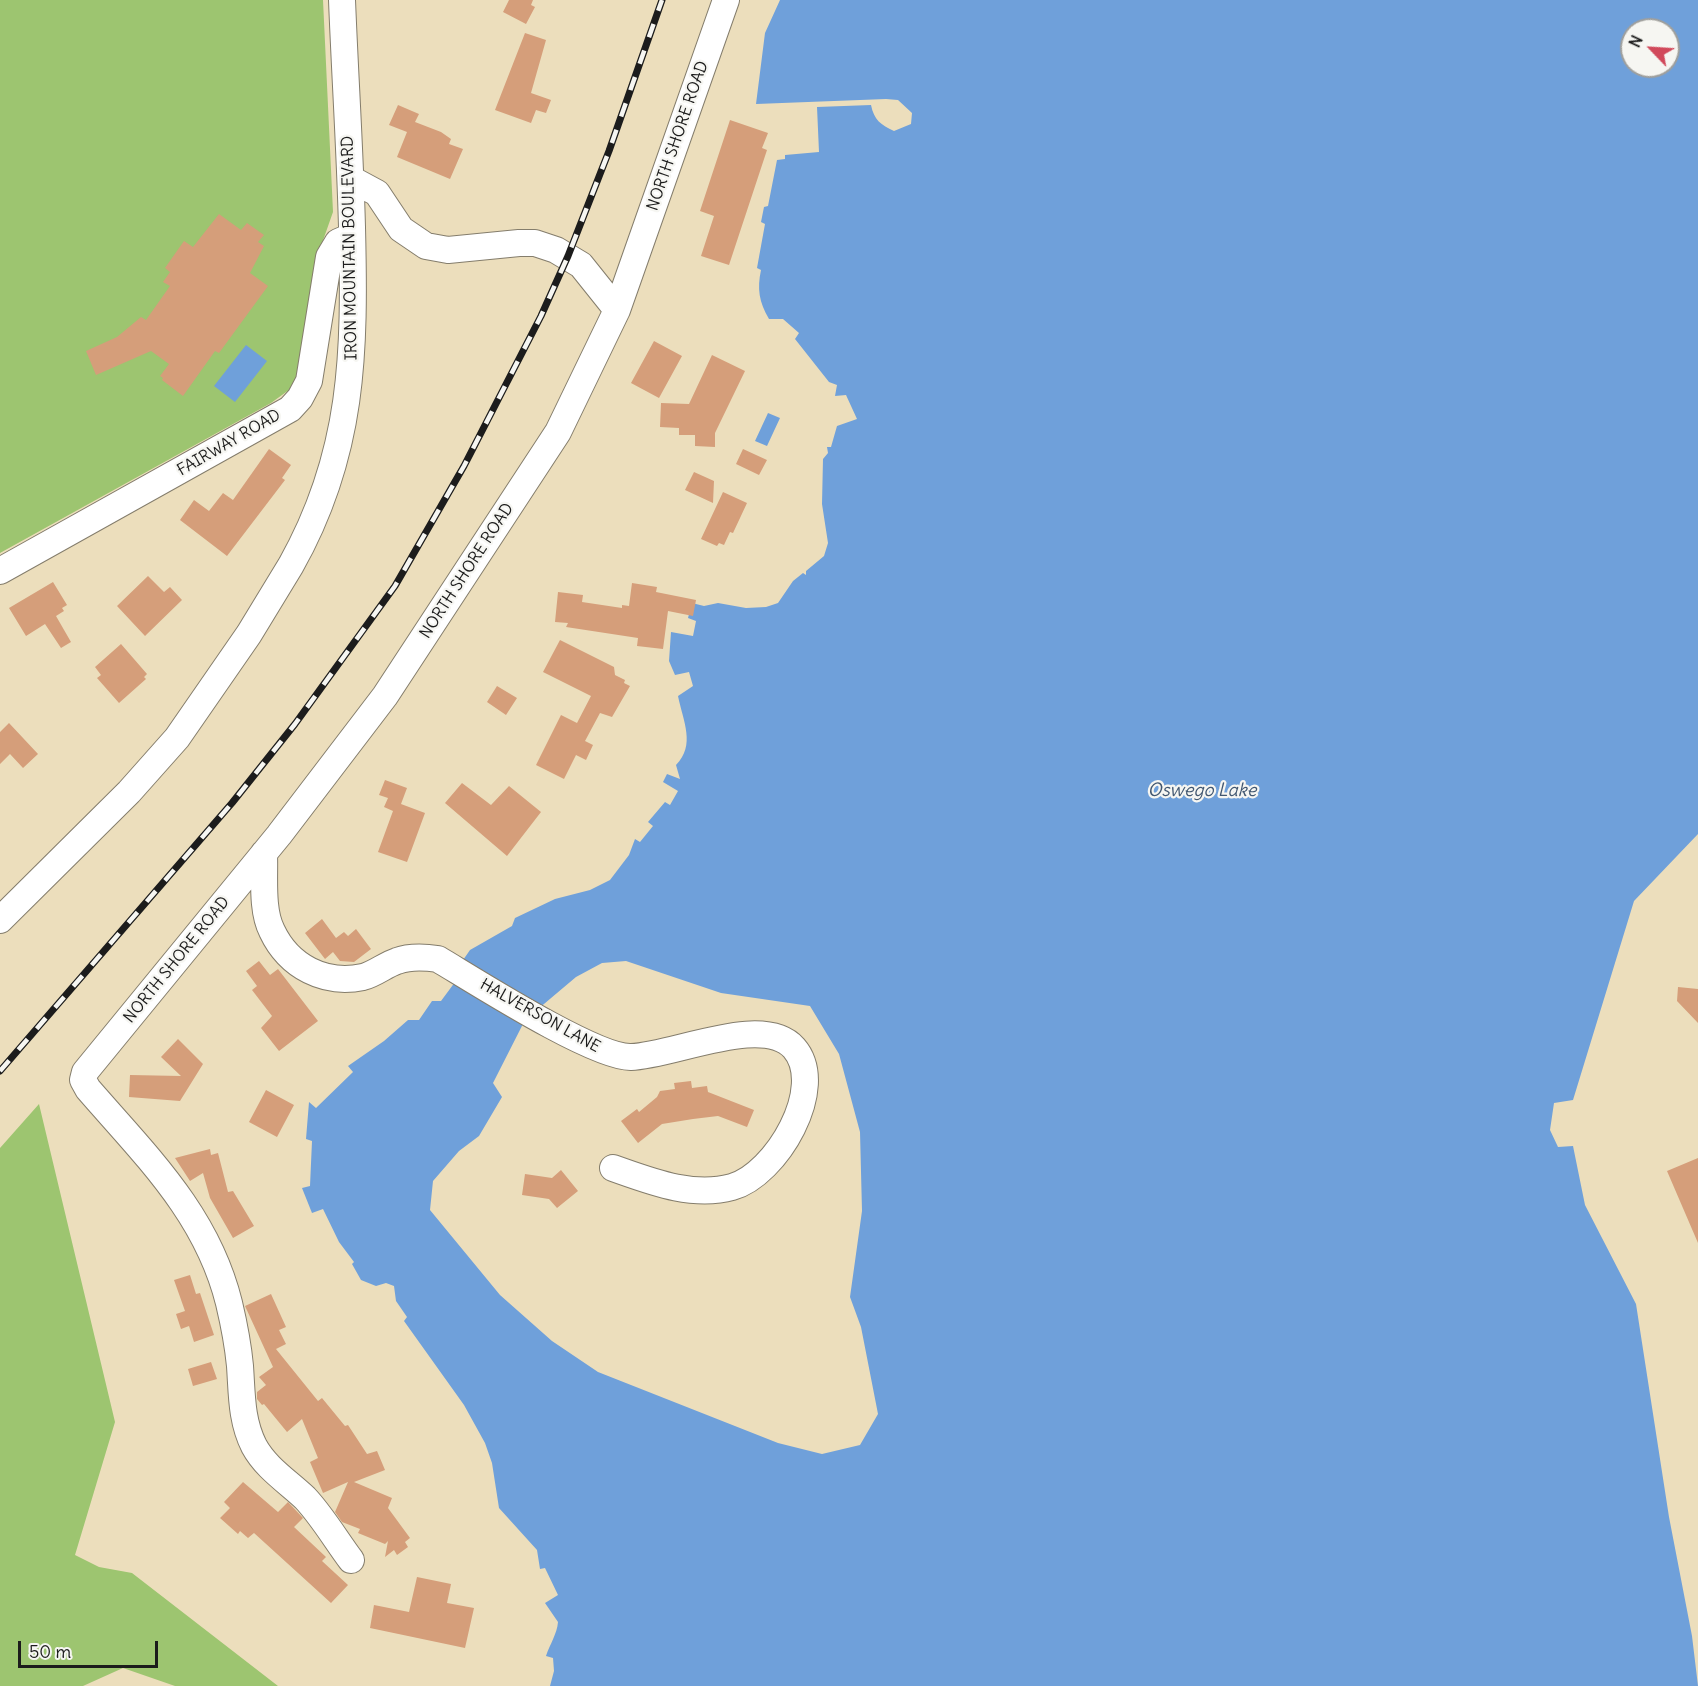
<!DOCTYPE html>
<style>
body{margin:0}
#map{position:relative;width:1698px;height:1686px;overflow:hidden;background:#ecdebc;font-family:Delius,sans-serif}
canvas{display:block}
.north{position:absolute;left:1620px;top:18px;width:60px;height:60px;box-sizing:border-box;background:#f6f6f2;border:2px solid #9f9f9c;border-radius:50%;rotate:295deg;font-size:16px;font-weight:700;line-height:24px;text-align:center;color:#1c1c1c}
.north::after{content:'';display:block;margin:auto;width:21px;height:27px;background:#d1495b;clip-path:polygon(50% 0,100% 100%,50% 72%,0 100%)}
.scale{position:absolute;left:18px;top:1641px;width:140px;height:27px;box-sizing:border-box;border:3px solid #1c1c1c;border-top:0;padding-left:8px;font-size:18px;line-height:21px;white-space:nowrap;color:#1c1c1c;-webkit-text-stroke:4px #f6f6f2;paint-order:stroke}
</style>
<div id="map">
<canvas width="1698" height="1686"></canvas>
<div class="north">N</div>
<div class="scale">50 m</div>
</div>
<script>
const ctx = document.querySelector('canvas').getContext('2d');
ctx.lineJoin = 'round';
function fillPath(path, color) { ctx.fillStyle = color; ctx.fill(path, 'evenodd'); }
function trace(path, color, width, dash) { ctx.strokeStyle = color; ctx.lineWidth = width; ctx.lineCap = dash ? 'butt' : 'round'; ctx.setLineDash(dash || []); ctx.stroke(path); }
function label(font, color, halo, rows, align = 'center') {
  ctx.font = font + ' Delius,sans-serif'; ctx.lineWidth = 4.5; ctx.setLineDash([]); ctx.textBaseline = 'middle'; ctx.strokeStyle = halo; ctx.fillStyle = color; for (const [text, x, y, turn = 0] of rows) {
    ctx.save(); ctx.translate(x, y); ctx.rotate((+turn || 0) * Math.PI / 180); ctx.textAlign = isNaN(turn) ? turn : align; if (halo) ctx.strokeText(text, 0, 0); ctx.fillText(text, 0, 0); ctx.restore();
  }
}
const green = new Path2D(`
 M0 0H323L333 212 314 266 297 378 293 387 271 403 0 553Z
 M39 1104 115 1422 75 1555 99 1567 132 1573 278 1686H175L123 1668 83 1686H0V1148Z`);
const water = new Path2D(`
 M780 0H1698V834L1634 901 1573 1100 1554 1103 1550 1130 1558 1147 1573 1146 1585 1205 1636 1304 1669 1517 1692 1636 1698 1686H550L554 1671 553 1658 546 1656C550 1644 557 1634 558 1622L545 1603 558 1595 545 1568 540 1569 537 1550 499 1508 492 1463 485 1443 464 1405 404 1321 407 1317 396 1301 394 1286 386 1283 376 1286 361 1280 352 1264 354 1262 339 1242 323 1209 312 1213 302 1188 310 1186 312 1141 306 1139 309 1102 316 1108 353 1072 348 1066 384 1041 408 1020H419L432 1001H441L461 974V963L470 950 512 926 515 918 555 899 590 890 610 880 629 855 635 839 640 842 653 826 648 822 665 802 670 805 678 791 663 782 667 774 680 779 676 765C696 745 683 721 678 696L693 686 689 672 675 675 669 661 671 632 693 636 696 621 688 618 692 603 704 606 718 603 746 608 766 607 778 603 793 581 803 573 806 575V571L824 556 828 543 822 504 823 459 828 453 827 447H831L837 426 857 419 846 395 835 396 837 385 829 382 795 339 799 333 783 319H769C759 302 757 289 761 270L757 268 765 224 761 222 764 207 768 206 777 160 785 159V155L819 152 817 107 871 105C874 120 881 125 894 131L911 124 912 113 898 100 886 99 756 104 765 33ZM1632 30H1668V66H1632ZM626 961 721 993 810 1006 839 1054 860 1132 862 1211 850 1297 861 1327 878 1414 860 1445 822 1454 778 1443 598 1372 552 1341 500 1295 430 1210 433 1181 459 1151 479 1136 502 1097 493 1083 525 1020 576 977 602 963Z
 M246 345 267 361 235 402 214 386Z
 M768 413 780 418 767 446 755 441Z`);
const building = new Path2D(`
 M509 0H533L531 5 535 7 526 24 503 12Z
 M525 33 546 40 531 93 551 100 546 113 536 110 531 123 495 110Z
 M398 105 419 114 415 122 441 132 451 139 449 144 463 149 450 179 397 157 407 132 389 125Z
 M730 120 768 133 762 148 767 150 729 265 701 256 714 216 700 211Z
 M219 214 241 230 247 223 264 235 258 242 264 246 250 273 268 286 219 353 215 351 183 396 162 380 163 378 160 376 169 364 151 351 96 375 86 351 117 337 141 317 146 320 170 286 163 282 170 272 165 268 172 258 184 241 193 247Z
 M654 341 682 356 659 398 631 383Z
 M712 355 745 371 715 433V447L695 446V435H679V428L660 427 661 403 689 404Z
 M269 449 291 465 282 478 285 480 227 556 180 520 194 500 209 511 223 493 233 500Z
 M743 449 767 460 759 475 736 464Z
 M694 472 714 481 713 503 685 490Z
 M723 492 747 503 733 533 730 532 724 545 719 543 717 546 701 539Z
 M148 576 164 592 170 587 182 600 145 636 117 606Z
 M53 582 67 605 62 608 64 611 56 616 71 642 61 648 45 624 26 636 9 608Z
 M632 583 657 587 656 592 696 600 693 616 668 611 663 649 637 646 638 638 566 627 568 623 555 622 558 592 583 595 582 602 622 608V605L629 606Z
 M560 640 614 667 615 675 625 680 624 683 630 686 612 717 600 713 585 741 593 745 586 760 576 755 564 779 536 765 561 715 577 723 591 696 543 672Z
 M121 644 147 674 144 677 146 679 119 703 97 678 101 675 95 667Z
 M497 686 517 698 506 715 487 702Z
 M9 723 38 754 23 768 10 754 0 764V732Z
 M385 780 407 788 401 804 425 813 407 862 378 852 393 811 384 807 388 798 379 795Z
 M462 783 491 805 509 786 541 812 507 856 445 803Z
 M322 919 336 938 344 932 348 936 356 929 371 949 354 962 340 961 333 952 325 959 305 933Z
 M259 961 270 975 278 969 318 1021 279 1051 261 1028 272 1016 252 990 257 986 246 971Z
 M1678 987 1698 989V1023L1677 1001Z
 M178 1039 203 1064 180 1101 129 1097 130 1075 181 1076 161 1057Z
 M691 1081 692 1088 707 1086 708 1092 754 1110 747 1127 718 1116 693 1119 662 1124 638 1143 621 1121 637 1109 639 1112 657 1097 660 1091 675 1089 674 1083Z
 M266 1090 294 1105 277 1137 249 1122Z
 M210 1149 211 1155 218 1153 228 1192 233 1191 254 1226 233 1238 210 1198 203 1173 190 1181 175 1158Z
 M1698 1158V1243L1667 1171Z
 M561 1170 578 1191 557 1208 549 1199 522 1195 525 1174 552 1178Z
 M190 1275 196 1294 200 1293 214 1335 194 1342 189 1326 181 1329 176 1314 185 1311 174 1280Z
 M271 1294 286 1327 279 1330 286 1344 276 1349 318 1401 322 1398 345 1426 348 1425 367 1454 377 1451 385 1470 354 1482 392 1498 388 1508 410 1538 405 1542 408 1547 397 1555 394 1550 385 1557 388 1541 385 1544 358 1533 360 1529 342 1522 335 1512 348 1482 323 1493 310 1462 318 1458 302 1419 287 1432 264 1404 262 1405 257 1399V1392L266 1385 259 1377 273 1367 245 1306Z
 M211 1362 217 1379 193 1386 188 1369Z
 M243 1482 278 1512 288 1502 303 1518 294 1527 326 1557 322 1561 348 1585 331 1603 254 1533 248 1538 240 1531 238 1534 220 1518 230 1508 224 1502Z
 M417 1577 451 1584 447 1603 474 1608 465 1648 370 1628 374 1605 409 1612Z`);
const minor = new Path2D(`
 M351 179 377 193 401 229 426 246 448 250 519 243H535L556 250 581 265 617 310
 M0 571 290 409 300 398 309 381 329 257 338 242 352 236
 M264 853C265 876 261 910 272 931 289 967 325 985 363 977 375 974 385 965 397 961 410 956 425 957 438 959 475 981 595 1058 631 1057 673 1056 763 1013 794 1048 828 1087 776 1175 732 1187 692 1198 650 1181 613 1168
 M0 920 129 792 177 738 249 634 291 565C354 453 355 352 352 227 350 151 345 76 342 0
 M351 1560C336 1540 322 1516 305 1498 287 1481 266 1468 254 1446 241 1420 242 1394 240 1366 238 1345 234 1324 229 1303 207 1214 146 1156 88 1089L83 1080 85 1072 279 835 385 696 558 432 617 310 726 0`);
const rail = new Path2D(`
 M0 1071 232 803 295 724 395 586 464 466 541 316 568 256 609 151 662 0`);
const streetNames = [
 ["NORTH SHORE ROAD",678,136,-71],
 ["IRON MOUNTAIN BOULEVARD",350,248,-91],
 ["FAIRWAY ROAD",229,443,-30],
 ["NORTH SHORE ROAD",467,571,-57],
 ["NORTH SHORE ROAD",177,960,-51],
 ["HALVERSON LANE",540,1016,29]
];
const waterNames = [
 ["Oswego Lake",1202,791]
];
fillPath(green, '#9dc570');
fillPath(water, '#6fa0da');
fillPath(building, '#d59e7a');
trace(minor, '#847d6c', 28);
trace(minor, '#fff', 26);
trace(rail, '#1c1c1c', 7);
trace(rail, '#f6f6f2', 4.5, [14]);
label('16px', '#1c1c1c', '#f6f6f2', streetNames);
label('italic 18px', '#415771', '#f6f6f2', waterNames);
</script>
